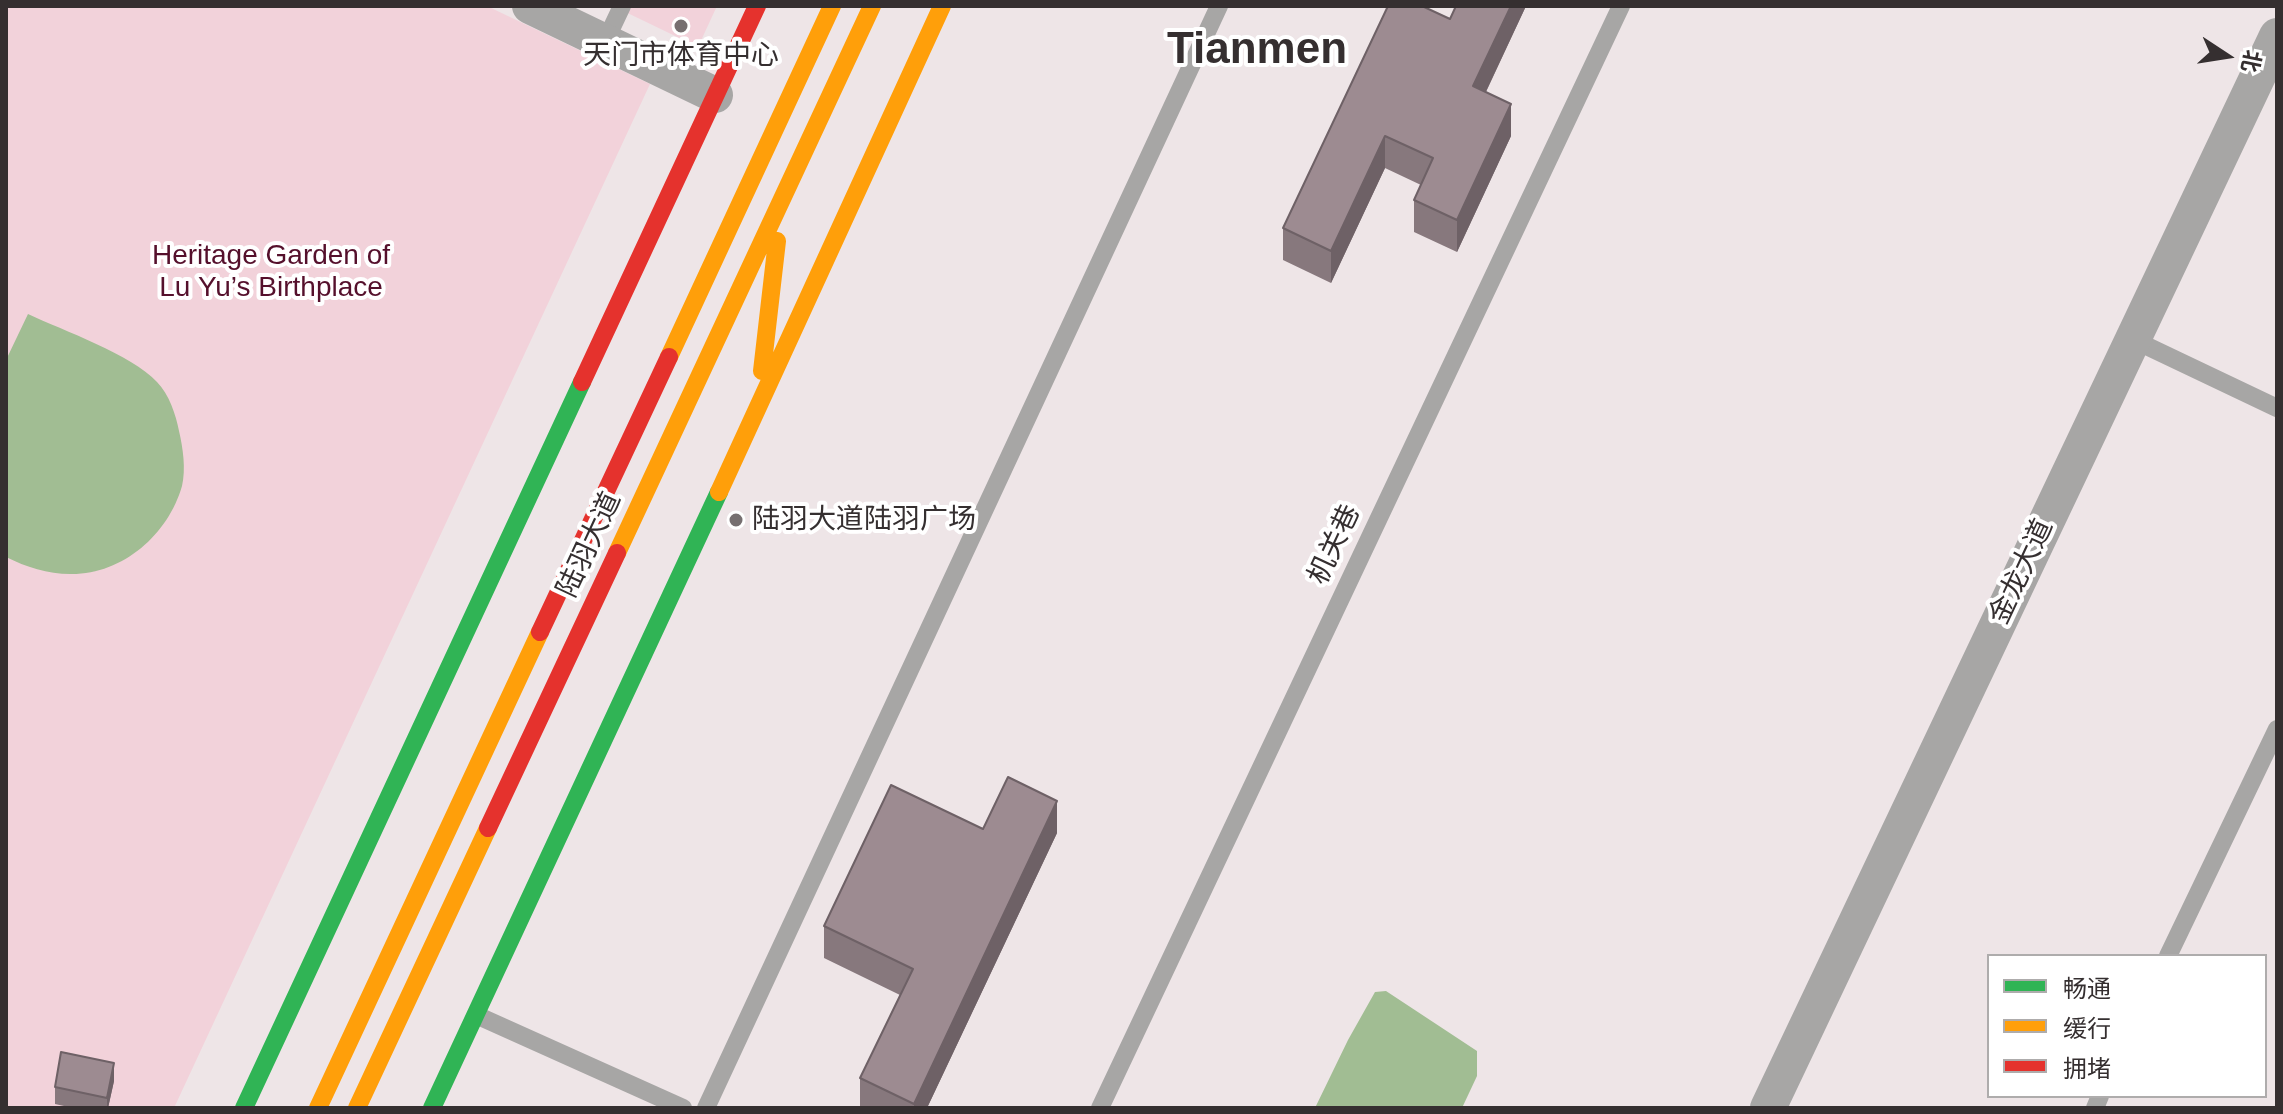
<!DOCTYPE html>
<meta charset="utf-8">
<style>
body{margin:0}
#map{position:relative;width:2283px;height:1114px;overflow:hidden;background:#eee5e7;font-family:Arial,"Noto Sans SC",sans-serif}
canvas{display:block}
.frame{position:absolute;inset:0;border:8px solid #352f30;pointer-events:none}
.legend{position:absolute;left:1987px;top:954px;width:280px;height:144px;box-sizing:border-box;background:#fff;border:2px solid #aeacac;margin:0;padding:10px 14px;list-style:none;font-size:24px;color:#352f30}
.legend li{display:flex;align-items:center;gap:16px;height:40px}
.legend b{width:40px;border:2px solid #aeacac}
.north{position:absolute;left:2187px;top:16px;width:80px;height:80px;-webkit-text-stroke:6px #fff;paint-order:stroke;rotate:102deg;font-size:22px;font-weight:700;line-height:32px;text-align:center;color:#352f30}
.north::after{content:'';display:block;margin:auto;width:28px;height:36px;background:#352f30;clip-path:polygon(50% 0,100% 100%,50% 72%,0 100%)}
</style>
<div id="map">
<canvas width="2283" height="1114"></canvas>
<div class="frame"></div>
<ul class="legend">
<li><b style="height:10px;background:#30b455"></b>畅通</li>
<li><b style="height:10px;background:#ff9f0a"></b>缓行</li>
<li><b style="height:10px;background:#e5322d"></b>拥堵</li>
</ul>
<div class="north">北</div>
</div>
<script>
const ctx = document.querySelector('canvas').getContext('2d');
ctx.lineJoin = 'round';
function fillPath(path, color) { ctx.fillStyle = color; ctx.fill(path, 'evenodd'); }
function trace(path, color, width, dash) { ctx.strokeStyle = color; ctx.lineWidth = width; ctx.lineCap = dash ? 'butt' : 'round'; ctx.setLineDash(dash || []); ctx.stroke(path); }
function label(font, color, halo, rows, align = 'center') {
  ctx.font = font + ' Arial,"Noto Sans SC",sans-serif'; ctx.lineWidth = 8; ctx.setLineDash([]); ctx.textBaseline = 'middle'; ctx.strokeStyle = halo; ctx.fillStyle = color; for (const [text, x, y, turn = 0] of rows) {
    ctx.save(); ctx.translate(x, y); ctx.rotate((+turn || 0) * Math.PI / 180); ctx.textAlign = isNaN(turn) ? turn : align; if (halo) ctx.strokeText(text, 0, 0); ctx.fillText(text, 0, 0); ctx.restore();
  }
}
const green = new Path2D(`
 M6 6H487L650 84 174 1108H6Z
 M613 6H717L698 47Z`);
const water = new Path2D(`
 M28 314C64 331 131 354 157 382 169 394 176 415 179 431 183 448 186 469 182 486 168 535 122 575 70 574 48 574 26 567 6 557V360Z
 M1386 991 1477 1051V1076L1462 1108H1315L1348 1040 1375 992Z`);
const lane = new Path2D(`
 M605 42 622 6
 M2132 339 2277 408
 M2168 956 2277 729
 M476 1015 683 1108
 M706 1108 1219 6
 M1100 1108 1621 6
 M2095 1108 2100 1096`);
const street = new Path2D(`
 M530 6 715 95
 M1768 1108 2277 36`);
const fast = new Path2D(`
 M244 1108 582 382
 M432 1108 719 492`);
const slow = new Path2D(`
 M669 357 832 6
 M762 371 777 241
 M719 492 942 6
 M617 553 872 6
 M318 1108 540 632
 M357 1108 488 828`);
const jam = new Path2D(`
 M582 382 757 6
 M540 632 669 357
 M488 828 617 553`);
const wall = new Path2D(`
 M1526 6 1486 92 1511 136 1457 252 1414 232V200L1421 185 1385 168 1331 283 1283 260V228L1450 19Z
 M983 829 1057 833 927 1108H860V1078L900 995 824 958V926Z
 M114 1081 108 1108H73L55 1104V1087Z`);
const shadedWall = new Path2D(`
 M1511 6H1526L1473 119V86Z
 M1511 104V136L1457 252V220Z
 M1385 136V168L1331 283V251Z
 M1057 801V833L927 1108H914V1104Z
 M114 1063V1081L108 1108H107V1098Z`);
const building = new Path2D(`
 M1388 6H1422L1450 19 1456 6H1511L1473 86 1511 104 1457 220 1414 200 1433 158 1385 136 1331 251 1283 228Z
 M1008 777 1057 801 914 1104 860 1078 913 969 824 926 891 785 983 829Z
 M61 1052 114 1063 107 1098 55 1087Z`);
const markers = [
 [681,26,8,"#766f70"],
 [736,520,8,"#766f70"]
];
const poiNames = [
 ["天门市体育中心",681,56],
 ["陆羽大道陆羽广场",752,520,"left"]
];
const parkNames = [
 ["Heritage Garden of",271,256],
 ["Lu Yu’s Birthplace",271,288]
];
const streetNames = [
 ["陆羽大道",590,545,-65],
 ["机关巷",1335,545,-65],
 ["金龙大道",2022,572,-65]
];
const townNames = [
 ["Tianmen",1257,51]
];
fillPath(green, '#f2d2da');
fillPath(water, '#a1bd93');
trace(lane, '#a7a6a5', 18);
trace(street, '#a7a6a5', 36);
trace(fast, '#30b455', 18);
trace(slow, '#ff9f0a', 18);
trace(jam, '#e5322d', 18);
fillPath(wall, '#87787d');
fillPath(shadedWall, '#6e6166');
fillPath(building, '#9d8b91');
trace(building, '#6e6166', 2);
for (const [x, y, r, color] of markers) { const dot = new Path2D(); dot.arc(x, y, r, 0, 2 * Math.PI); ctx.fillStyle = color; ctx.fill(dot); trace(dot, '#fff', 3); }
label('28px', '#352f30', '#fff', poiNames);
label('28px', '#55102c', '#fff', parkNames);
label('28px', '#352f30', '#fff', streetNames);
label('bold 44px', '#352f30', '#fff', townNames);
</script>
